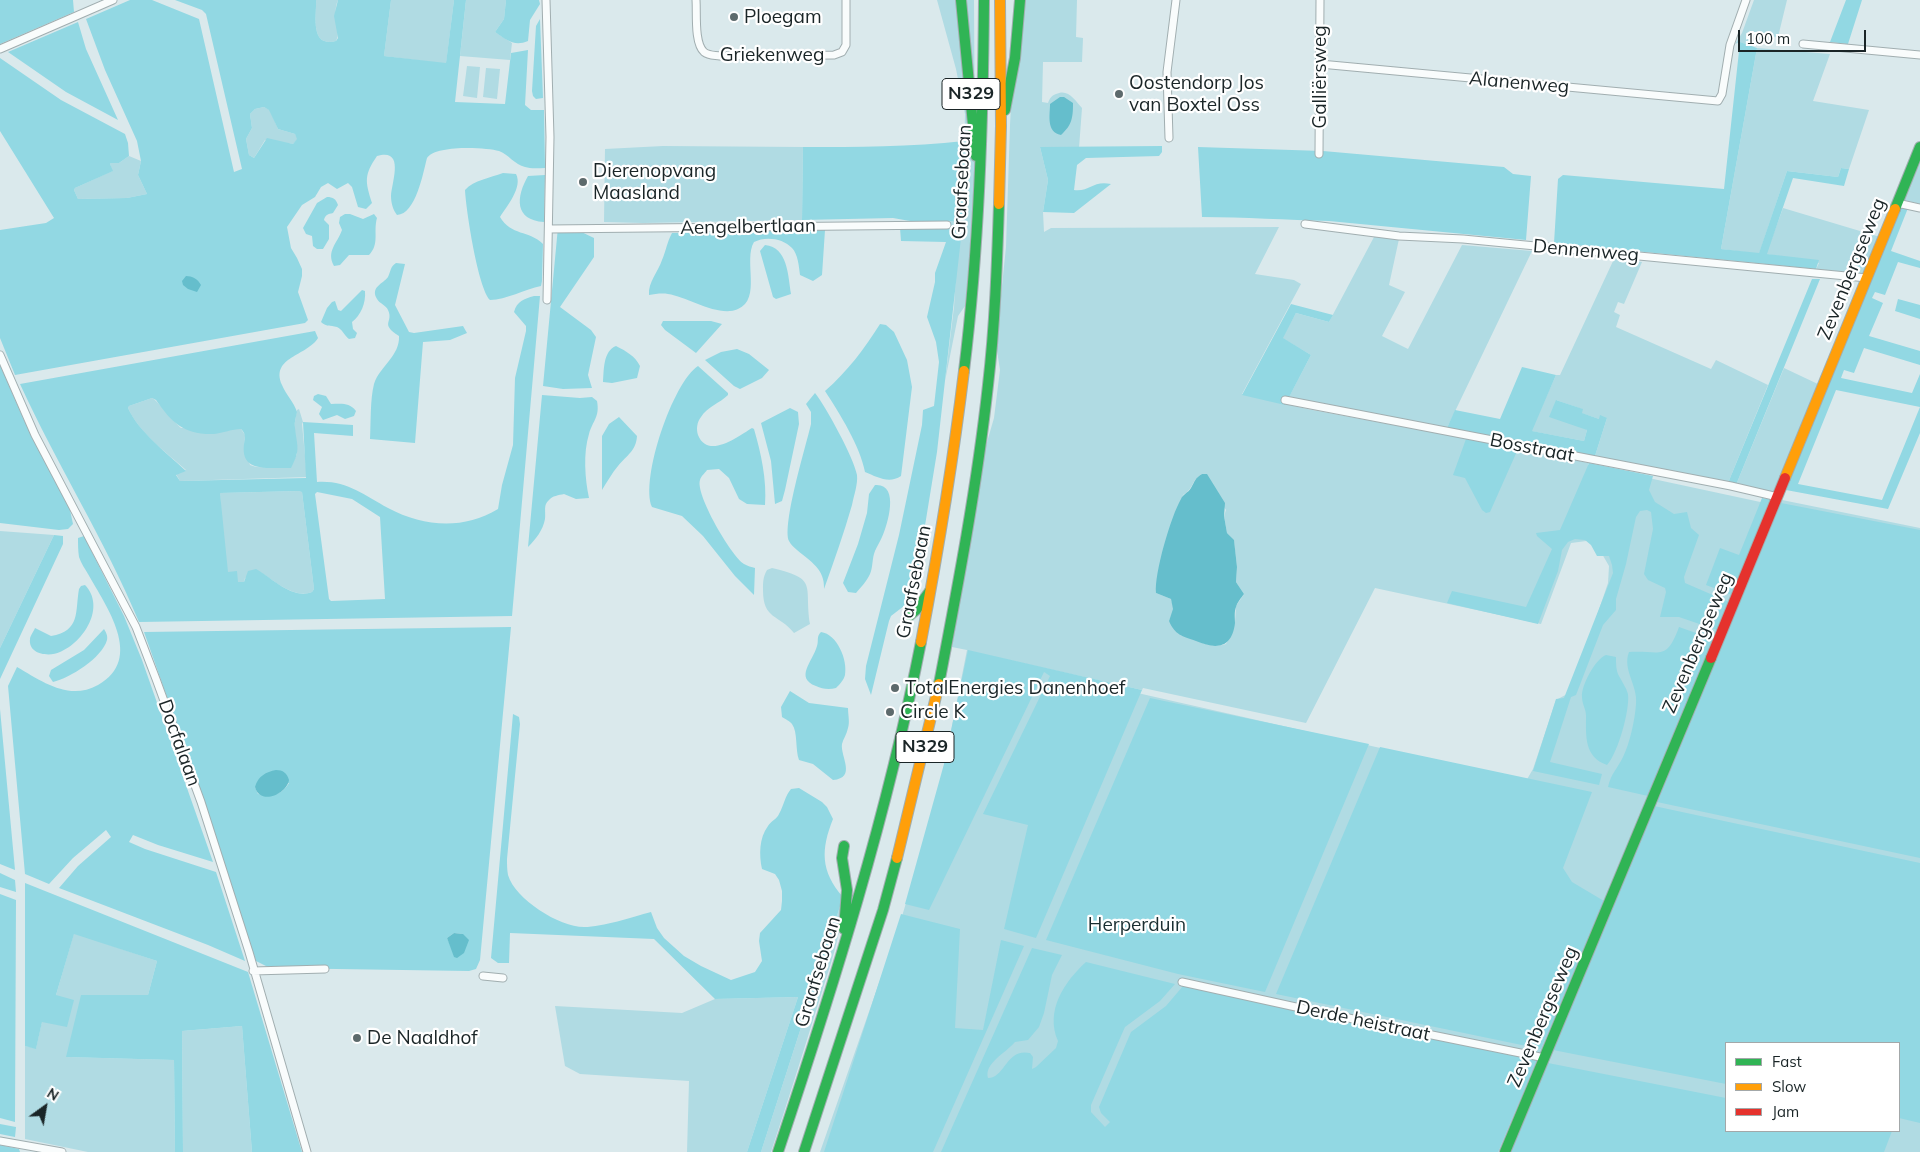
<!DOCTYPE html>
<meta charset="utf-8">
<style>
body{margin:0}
#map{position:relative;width:1920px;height:1152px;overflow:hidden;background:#dae9ec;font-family:Mulish,sans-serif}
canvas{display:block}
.legend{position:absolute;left:1725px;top:1042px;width:175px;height:90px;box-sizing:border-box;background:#fff;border:1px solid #a3a8a9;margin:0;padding:6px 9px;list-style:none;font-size:15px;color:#1a2527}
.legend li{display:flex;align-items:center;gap:10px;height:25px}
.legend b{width:25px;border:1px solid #a3a8a9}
.north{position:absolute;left:20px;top:1082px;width:50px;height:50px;-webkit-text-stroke:4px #fff;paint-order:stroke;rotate:32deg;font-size:14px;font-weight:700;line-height:20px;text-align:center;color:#1a2527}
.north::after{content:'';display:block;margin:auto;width:18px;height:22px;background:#1a2527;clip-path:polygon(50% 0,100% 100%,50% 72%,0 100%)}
.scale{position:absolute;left:1738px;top:30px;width:128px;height:22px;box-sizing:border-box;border:2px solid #1a2527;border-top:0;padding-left:6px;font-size:15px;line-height:18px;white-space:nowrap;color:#1a2527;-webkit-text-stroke:4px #fff;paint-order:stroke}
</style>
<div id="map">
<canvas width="1920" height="1152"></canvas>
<ul class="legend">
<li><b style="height:6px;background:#30b455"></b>Fast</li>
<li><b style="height:6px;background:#ff9f0a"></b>Slow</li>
<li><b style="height:6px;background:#e5322d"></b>Jam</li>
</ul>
<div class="north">N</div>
<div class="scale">100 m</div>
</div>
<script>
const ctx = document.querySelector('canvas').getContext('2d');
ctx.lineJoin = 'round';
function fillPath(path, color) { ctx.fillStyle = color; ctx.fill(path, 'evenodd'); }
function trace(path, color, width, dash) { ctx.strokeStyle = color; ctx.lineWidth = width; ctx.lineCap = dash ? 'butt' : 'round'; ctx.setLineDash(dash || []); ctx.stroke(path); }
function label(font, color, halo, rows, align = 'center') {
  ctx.font = font + ' Mulish,sans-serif'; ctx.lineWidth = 4.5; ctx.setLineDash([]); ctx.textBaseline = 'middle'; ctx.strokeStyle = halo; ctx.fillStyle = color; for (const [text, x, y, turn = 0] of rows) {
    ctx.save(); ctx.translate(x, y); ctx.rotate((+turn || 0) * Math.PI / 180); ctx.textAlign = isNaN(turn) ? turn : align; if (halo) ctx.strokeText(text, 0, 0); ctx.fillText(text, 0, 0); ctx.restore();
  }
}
const green = new Path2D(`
 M316 0H338C331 16 342 31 336 41 309 48 317 14 316 0Z
 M391 0H454L446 64 384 56Z
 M466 0H506L504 19 495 32 512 43 510 60 460 56Z
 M937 0H974L975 165 969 260 965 306 958 316 945 381 954 307 959 228H950V221H960L962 217 965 114 956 69Z
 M1023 0H1077L1076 37 1083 38 1082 62H1043L1042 102 1048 103C1050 98 1051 96 1056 94 1068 88 1075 100 1082 108L1079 148 1040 147 1048 180 1043 212 1044 232 1051 228 1279 227 1255 274 1294 280 1301 284 1242 394 1307 409 1452 436 1453 435 1589 463 1588 465 1779 506 1782 500 1920 528V1152H820L900 923 938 796 967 650 952 647 985 449 994 418 1000 370 996 344 1006 247 1010 125 1012 87ZM1202 474 1226 510 1224 516 1227 533 1234 541 1237 567 1236 582 1244 594 1236 606 1235 622 1226 644C1204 651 1186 633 1169 621L1174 609 1171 599 1156 593 1183 495C1194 489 1191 480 1202 474ZM1594 540 1609 566 1608 583 1571 692 1556 700 1533 769 1526 781 983 658 973 652 1142 690 1143 688 1306 723 1375 588 1541 624 1571 543ZM1726 1043H1899V1131H1726Z
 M1754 0H1787L1778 37 1757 35 1752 47 1740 42 1735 44 1742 33Z
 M1757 48 1830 54 1813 101 1869 110 1849 169 1841 168 1838 177 1787 171 1759 254 1721 249Z
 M467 66 480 67 477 98 463 96Z
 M486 68 500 69 497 99 483 97Z
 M264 107 270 110 278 129 295 134 298 139 293 144 265 140 254 158 249 155 246 139 252 128 250 114 255 109Z
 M663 146 803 147 802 220 643 223 604 222 605 149Z
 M129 156 141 161 138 175 147 194 127 198 78 199 74 190 75 188 112 171 110 164 111 163H119Z
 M1920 163V204L1904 200Z
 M1783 208 1880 237 1865 274 1816 269 1819 263 1766 254Z
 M1374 237 1399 239 1389 285 1405 292 1382 336 1408 349 1462 245 1532 251 1447 428 1289 397 1311 355 1282 338 1296 313 1329 322Z
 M1614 259 1642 262 1624 304 1618 302 1614 312 1620 315 1616 327 1711 369 1716 360 1768 385 1728 483 1595 456 1607 418 1599 419 1581 413 1582 409 1556 400 1587 430 1584 441 1531 431 1556 375H1560Z
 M1784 368 1820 385 1776 493 1736 485Z
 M152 398C158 401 173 421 181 428L241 429 245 435 244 446 250 465 256 467 290 468 297 454 294 427 297 410 299 409 303 422 302 424 307 477 180 481 176 474 186 470C167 453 139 433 128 408L129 406Z
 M298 491 302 492 314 589 312 592C294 599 275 581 260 572L245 578 244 582 224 583 220 493Z
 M0 531 54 535 0 648Z
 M772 568C819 579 804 585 810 624L794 633C779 614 763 620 763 590 763 582 763 577 767 570Z
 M843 897C843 930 830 966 820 998 804 1049 788 1101 771 1152H761Z
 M74 933 157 961 148 995 67 1057 174 1060 175 1152H88L25 1139V1046L36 1048 42 1021 67 1026 56 995Z
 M798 997 747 1152H687L689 1081 580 1074 565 1066 555 1006 682 1013 715 999Z
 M242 1026 252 1152H183L182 1031Z`);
const forest = new Path2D(`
 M0 0H73L74 12 0 44Z
 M130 0H152L199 19 234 172 242 169 206 14 202 10 175 0H316C317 14 309 48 336 41L338 38 334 16 338 0H391L384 56 446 63 454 0H466L455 102 505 104 511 53 528 50 525 105 531 110H544L545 168C539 168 531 169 525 167 515 165 508 154 499 151 485 147 435 145 427 158 423 173 416 214 397 215 393 210 391 203 391 196 392 181 405 148 377 156 364 175 365 181 372 203L366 209 358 207 352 187 348 183 337 189 328 183 321 187 315 197 302 205 287 227 291 248 297 258 302 269V276L298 292 308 320 305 323 15 375 0 338V230L46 223 54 218 0 131V58L61 100 125 134 128 143 129 156 119 163H111L110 164 113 171 75 188 74 190 78 199 127 198 147 194 138 175 141 161 137 141 105 70 86 19ZM264 107 269 110 278 129 295 134 297 139 293 144 267 138 254 158 249 155 246 139 252 128 250 114 255 109Z
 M506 0H539L540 4 530 20 528 41C514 47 507 40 495 32L504 19Z
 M1846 0H1862L1848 44 1830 42Z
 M540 19 543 98 536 99 533 96 532 91 536 26Z
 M78 22 86 49 118 120 66 92 8 52Z
 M1740 42 1757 48 1721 249 1759 253 1787 171 1838 177 1841 168 1849 169 1844 186 1793 178 1767 254 1819 260 1816 269 1554 243 1558 179 1563 175 1724 189Z
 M964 141 963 210 960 221H910L893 218 802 220 803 147C857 147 911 147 964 141Z
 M1162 146V152L1159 156 1086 158 1077 165 1074 190C1090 192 1093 180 1111 184L1074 213 1043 212 1048 180 1040 147Z
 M1198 147 1323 151 1504 167 1513 174 1531 176 1526 240 1329 221C1287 220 1244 217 1202 217Z
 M503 173 516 174C523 187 507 206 500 217 511 236 529 230 543 244L542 281 541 286C525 289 506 300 490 300 478 288 466 210 465 190 474 180 490 178 503 173Z
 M545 175 544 222C514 220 516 197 528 176Z
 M327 197C333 197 336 199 338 205L333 213C328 214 325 215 324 220L329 225V239L323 249H317L313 246 312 236 306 234 303 228 317 203Z
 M1900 206 1908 208 1891 251 1920 261V268L1898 262 1885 295 1875 292 1872 298 1883 303 1869 336 1920 351V365L1864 348 1854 373 1844 370 1841 378 1912 393 1920 374V433L1888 509 1786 490ZM1836 390 1920 407 1882 500 1798 484Z
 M345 214H350L363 219 374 214 377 218C373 232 380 244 369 255H349L340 265 334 266C326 251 337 244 342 230L339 223 340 217Z
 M558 227 573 228 594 238V257L560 307 591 330 596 337 588 375 592 388 563 389 543 386Z
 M900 228H960L962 229 937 452 913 599 891 616 889 621 871 695 865 679 866 666 899 535 922 425 923 410 934 406 939 362 936 342 927 317 935 282V273L946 242 901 241Z
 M825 230 822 275 813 281 800 275C799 267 798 254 792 248 783 238 765 236 754 242 743 260 762 299 738 309 719 318 688 297 668 294 662 293 655 294 649 295 648 282 658 272 662 260 666 251 667 242 672 233Z
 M765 245C788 247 788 276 791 294L776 299 773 297 760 251Z
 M396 263 405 264 395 305 409 332 414 333 463 326 467 333 450 340 423 342 415 443 370 439C371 421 370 400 374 384 380 366 400 356 399 336 379 323 394 323 388 310 386 305 380 304 377 299 370 287 383 284 388 277 391 271 390 267 396 263Z
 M1812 279H1820L1736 485 1728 483Z
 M362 290 365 291C366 303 361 315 352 322L353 329 357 333 355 338 349 339C344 335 342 329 337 327 330 325 326 327 321 322L327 308 332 302 335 301 338 310 341 311Z
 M534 296H540L512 616 139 622C105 540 57 465 20 384L315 331 318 338C307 356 270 357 282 385 286 395 294 402 297 412 296 417 294 423 295 428 297 447 301 449 291 468 270 467 240 474 244 444 245 437 246 434 241 429 232 429 223 433 214 434 184 435 172 423 156 400L152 398 129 406 128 408C138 431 168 454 186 471L176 475 180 481 306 478 303 422 353 425V436L314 433 317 482C346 480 364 495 388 508 424 527 463 530 498 509L502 485 513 445 515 378 526 331V326L514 312C517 301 524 299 534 296ZM298 491 302 492 314 589 312 592C293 600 272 578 256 569L248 571 244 582H238L237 571 228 572 220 493ZM317 492 352 499 380 517 385 599 331 601 329 599 315 494Z
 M1898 299 1920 305V319L1895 311Z
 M1291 304 1333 315 1329 322 1296 313 1283 338 1311 355 1285 405 1242 395Z
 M663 321H711L722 324 696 353 665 330 661 325Z
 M880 324 886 325 894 332 907 360 912 387 901 476C889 484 877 477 865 472 860 446 840 414 825 391 848 371 864 349 880 324Z
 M616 346C626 351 635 356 640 366L637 378 612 383 603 382C604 370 603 351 616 346Z
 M737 349 749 354 769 370 762 378 740 389 734 386 705 360 721 352Z
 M0 365 23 418 70 510 73 524 68 529 59 530 0 523Z
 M698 366 728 393V395C720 403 707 407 701 417 697 422 696 429 698 435 708 460 739 436 752 428L754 429C761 453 767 480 765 505L747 504 739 499 729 478 719 469 707 470C705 473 701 476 700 480 695 494 731 556 744 564 747 566 752 567 755 568L754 595 735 576 703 536 682 516 652 507C640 479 673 382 698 366Z
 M1522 367 1556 375 1532 431 1584 441 1587 430 1549 417 1556 400 1583 409 1582 413 1599 419 1600 415 1607 418 1595 456 1447 428 1455 410 1500 419Z
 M815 393C826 407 854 458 857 475 858 484 854 495 852 505 844 533 834 561 824 589 825 569 811 562 797 550 794 547 791 545 789 541 782 524 806 446 811 424V412L806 404Z
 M318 394 326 396 331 404C341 404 349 402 356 411L354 416 345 419 337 415 323 420 319 414 322 407 313 400 314 396Z
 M542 395 580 398 592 397 597 401C600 417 593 420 589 434 583 453 585 479 589 498L576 499 564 494C559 495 552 496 549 500 543 505 546 511 545 519 543 530 536 539 528 547Z
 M790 408 798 412 799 424 785 490 782 501 775 504 771 461 761 423Z
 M619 417 637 436C636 451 627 455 618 466 612 473 607 482 602 490V436L609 424Z
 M1466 439 1518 449 1490 512 1486 513 1482 510 1465 478 1453 475Z
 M1589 463 1653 476 1649 490 1655 502 1674 514 1687 512 1691 528 1699 535 1684 577 1685 583 1729 602 1717 630 1679 617H1660L1666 592 1665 588 1648 580 1644 574 1653 529 1651 512 1647 510 1640 511 1636 517 1626 564 1616 599V610L1603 625 1576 695 1571 697 1550 762 1602 774 1599 785 1533 771 1556 699 1564 698 1613 573 1612 565 1609 556H1597L1591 545 1585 540 1575 539 1568 542 1562 550 1558 571 1538 624 1447 603 1452 591 1526 607 1552 549 1537 536 1536 533 1560 530Z
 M875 485C900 483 888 524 882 537 880 542 877 546 875 551 872 558 873 567 870 574 867 581 861 587 856 593L848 592 843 583 858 544 867 513 869 494Z
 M1762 498 1773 500 1732 595 1706 585 1720 548 1739 555Z
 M1781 503 1920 530V858L1657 802Z
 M54 535 63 536V544L0 679V648Z
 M84 536 124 616 142 660 213 862 158 845 133 835 129 842 145 849 216 872 245 961 208 945 59 888 78 866 111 837 106 830 73 858 49 884 25 874 8 686 17 667C43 682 69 701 98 685 145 659 106 606 88 574 85 569 81 563 79 557 78 551 78 544 78 538Z
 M85 585C106 607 84 642 60 652 50 657 28 655 30 639 30 636 34 631 35 628L51 636C81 631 75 611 79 589L81 586Z
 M511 627 480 960 476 969 469 971 270 968 256 961 180 734 144 632ZM289 783C281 796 272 796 258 794L255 787ZM454 933 463 934 452 949 447 938Z
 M1679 627 1713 639 1648 796 1608 787C1611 773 1618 768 1623 757 1630 743 1635 719 1636 704 1638 685 1622 670 1629 652 1661 650 1666 662 1679 627Z
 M104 629C106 632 108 636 107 640 102 658 70 678 53 682L49 676 51 670 84 650Z
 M821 632C837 634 848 660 845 675 844 680 839 685 836 688 829 690 822 689 816 686 794 678 813 661 817 646 819 640 816 637 821 632Z
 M968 650 1142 690 1036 938 1004 929 1028 825 983 814 1050 676 1044 672 929 910 905 904 944 764Z
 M1606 655 1616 657C1616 663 1616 671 1619 676 1622 682 1626 687 1628 694 1630 710 1618 753 1607 765 1584 757 1586 736 1586 716 1586 709 1582 704 1582 697 1581 686 1595 659 1606 655Z
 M790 691 809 703 848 708C848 715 850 722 848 728 847 734 843 739 842 744 840 756 857 778 833 780L813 764 799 760C795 750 798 732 792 724 790 721 785 719 782 717L781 707Z
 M1150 698 1369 744 1265 992 1178 974 1046 940Z
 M0 709 15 870 0 864Z
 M513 714 519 717 520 724 507 859C507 864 507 870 508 875 515 899 559 927 584 927 603 927 632 917 651 912L657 928 664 938 684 956 701 966 731 980 755 972 762 961 759 941 760 933 781 910 782 901V891L779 880 775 874 762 869C759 855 759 838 768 826 771 821 777 819 779 814 784 805 785 796 791 789L799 788 822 802 827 807 833 819C821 849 820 871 843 897L761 1152H747L798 997 715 999 654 939 510 933 509 963H498L491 958Z
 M1380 747 1592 792 1563 868 1572 882 1604 901 1541 1049 1276 994Z
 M1654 806 1920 863V1123L1899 1118V1043H1726V1084L1553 1050Z
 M0 873 15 880 16 892 0 887Z
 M25 883 248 972 302 1152H252L242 1026 182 1031 183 1152H175L174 1060 66 1057 81 995H148L157 961 74 934 56 995 74 1000 67 1027 42 1022 36 1049 25 1046Z
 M0 894 16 900 15 1122 0 1118Z
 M901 914 960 929 955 1028 983 1030 1001 940 1024 946 933 1152H824Z
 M1032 948 1062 955 1052 975 1044 1013 1039 1027 1028 1040 1015 1042C1006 1053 984 1063 988 1078 1005 1078 1006 1048 1030 1053L1033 1057 1032 1069 1036 1067 1056 1048 1058 1041C1045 1011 1064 982 1086 962L1175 984 1160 1001 1125 1027 1121 1036 1091 1105V1112L1105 1127 1110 1122 1101 1113 1099 1107 1131 1032 1166 1006 1183 986 1537 1060 1498 1152H941Z
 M1548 1063 1726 1098V1131H1892L1884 1152H1510Z
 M0 1124 16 1127 15 1137 0 1134Z
 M0 1145 19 1149 20 1152H0Z`);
const water = new Path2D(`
 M1060 97H1064L1073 103C1073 118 1072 125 1061 135 1046 132 1050 115 1050 104Z
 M186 276C192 276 198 279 201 285L197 292 188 289 183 285 182 281Z
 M1202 474H1207L1225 503 1224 516 1227 533 1234 540 1237 567 1236 582 1244 594C1241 598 1237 603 1236 607 1234 612 1235 618 1235 623 1232 648 1217 650 1196 641 1182 636 1175 635 1169 621L1173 609 1171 599 1156 593C1154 574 1171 516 1181 499 1183 494 1188 493 1191 488 1195 481 1195 478 1202 474Z
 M276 770C283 770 287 773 289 780 287 794 260 806 255 787 258 776 266 772 276 770Z
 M454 933 463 934 469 940 464 953 457 958 454 957 447 938Z`);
const street = new Path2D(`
 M546 0 550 137 547 300
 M696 0C697 13 694 43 704 52 709 56 715 55 720 56L834 55 842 52 846 45V0
 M1803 44 1920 55
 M0 49 113 0
 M1320 64 1718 101 1722 94 1730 45 1746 0
 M1169 138 1167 72 1176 0
 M1319 154 1320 0
 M1897 203 1920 208
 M1305 224 1399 236 1463 239 1867 278
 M549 229 947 225
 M0 355 35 435 136 627 156 679 201 802 249 952 307 1152
 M1285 400 1731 486 1778 497
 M253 971 325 969
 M483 976 503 978
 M1182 982 1314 1011 1545 1058
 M0 1141 62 1152`);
const fast = new Path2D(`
 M961 0 976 156
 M1005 110 1015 58 1020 0
 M1895 209 1920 147
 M964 371C979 248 983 124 984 0
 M909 616 916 610 930 591
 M939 684C958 585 977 486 988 385 995 325 997 265 999 204
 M844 846 842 858 847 890 844 929
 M778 1152C834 984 887 816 921 642
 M804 1152 883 910 897 858
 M1505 1152 1711 658`);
const slow = new Path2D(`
 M999 204 1001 126 1000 0
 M1785 478 1895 209
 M921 642C938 552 953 462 964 371
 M897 858 939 684`);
const jam = new Path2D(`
 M1711 658 1785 478`);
const markers = [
 [734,17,5,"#5d6a6c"],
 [1119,94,5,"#5d6a6c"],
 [583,182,5,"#5d6a6c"],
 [895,688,5,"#5d6a6c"],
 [890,712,5,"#5d6a6c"],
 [357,1038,5,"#5d6a6c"]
];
const shields = [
 [971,94,58],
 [925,747,58]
];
const shieldNames = [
 ["N329",971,94],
 ["N329",925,747]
];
const poiNames = [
 ["Ploegam",744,17],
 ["Oostendorp Jos",1129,83],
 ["van Boxtel Oss",1129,105],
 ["Dierenopvang",593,171],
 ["Maasland",593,193],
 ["TotalEnergies Danenhoef",905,688],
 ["Circle K",900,712],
 ["De Naaldhof",367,1038]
];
const streetNames = [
 ["Griekenweg",772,55],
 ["Galliërsweg",1320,77,-90],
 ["Alanenweg",1519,83,5],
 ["Graafsebaan",962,182,-87],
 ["Aengelbertlaan",748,227,-1],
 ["Dennenweg",1586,251,5],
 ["Zevenbergseweg",1852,269,-68],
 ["Bosstraat",1532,448,11],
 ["Graafsebaan",914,582,-79],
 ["Zevenbergseweg",1698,643,-67],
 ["Docfalaan",179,743,70],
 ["Graafsebaan",818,972,-73],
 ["Zevenbergseweg",1543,1017,-67],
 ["Derde heistraat",1363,1021,12]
];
const parkNames = [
 ["Herperduin",1137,925]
];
fillPath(green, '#b0dbe3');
fillPath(forest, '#92d8e3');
fillPath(water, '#65becc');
trace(street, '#a1aeb0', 9);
trace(fast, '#a1aeb0', 12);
trace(slow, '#a1aeb0', 12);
trace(jam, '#a1aeb0', 12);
trace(street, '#f9fcfc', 7);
trace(fast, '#30b455', 10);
trace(slow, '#ff9f0a', 10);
trace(jam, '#e5322d', 10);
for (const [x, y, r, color] of markers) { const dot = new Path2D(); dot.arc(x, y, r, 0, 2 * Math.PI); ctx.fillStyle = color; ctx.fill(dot); trace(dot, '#fff', 2); }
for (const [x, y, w] of shields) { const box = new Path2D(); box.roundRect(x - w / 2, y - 15.5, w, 31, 4); ctx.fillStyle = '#fff'; ctx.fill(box); trace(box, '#1a2527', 1); }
label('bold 18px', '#1a2527', null, shieldNames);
label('19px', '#1a2527', '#fff', poiNames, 'left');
label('19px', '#1a2527', '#fff', streetNames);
label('19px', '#1a2f32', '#fff', parkNames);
</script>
